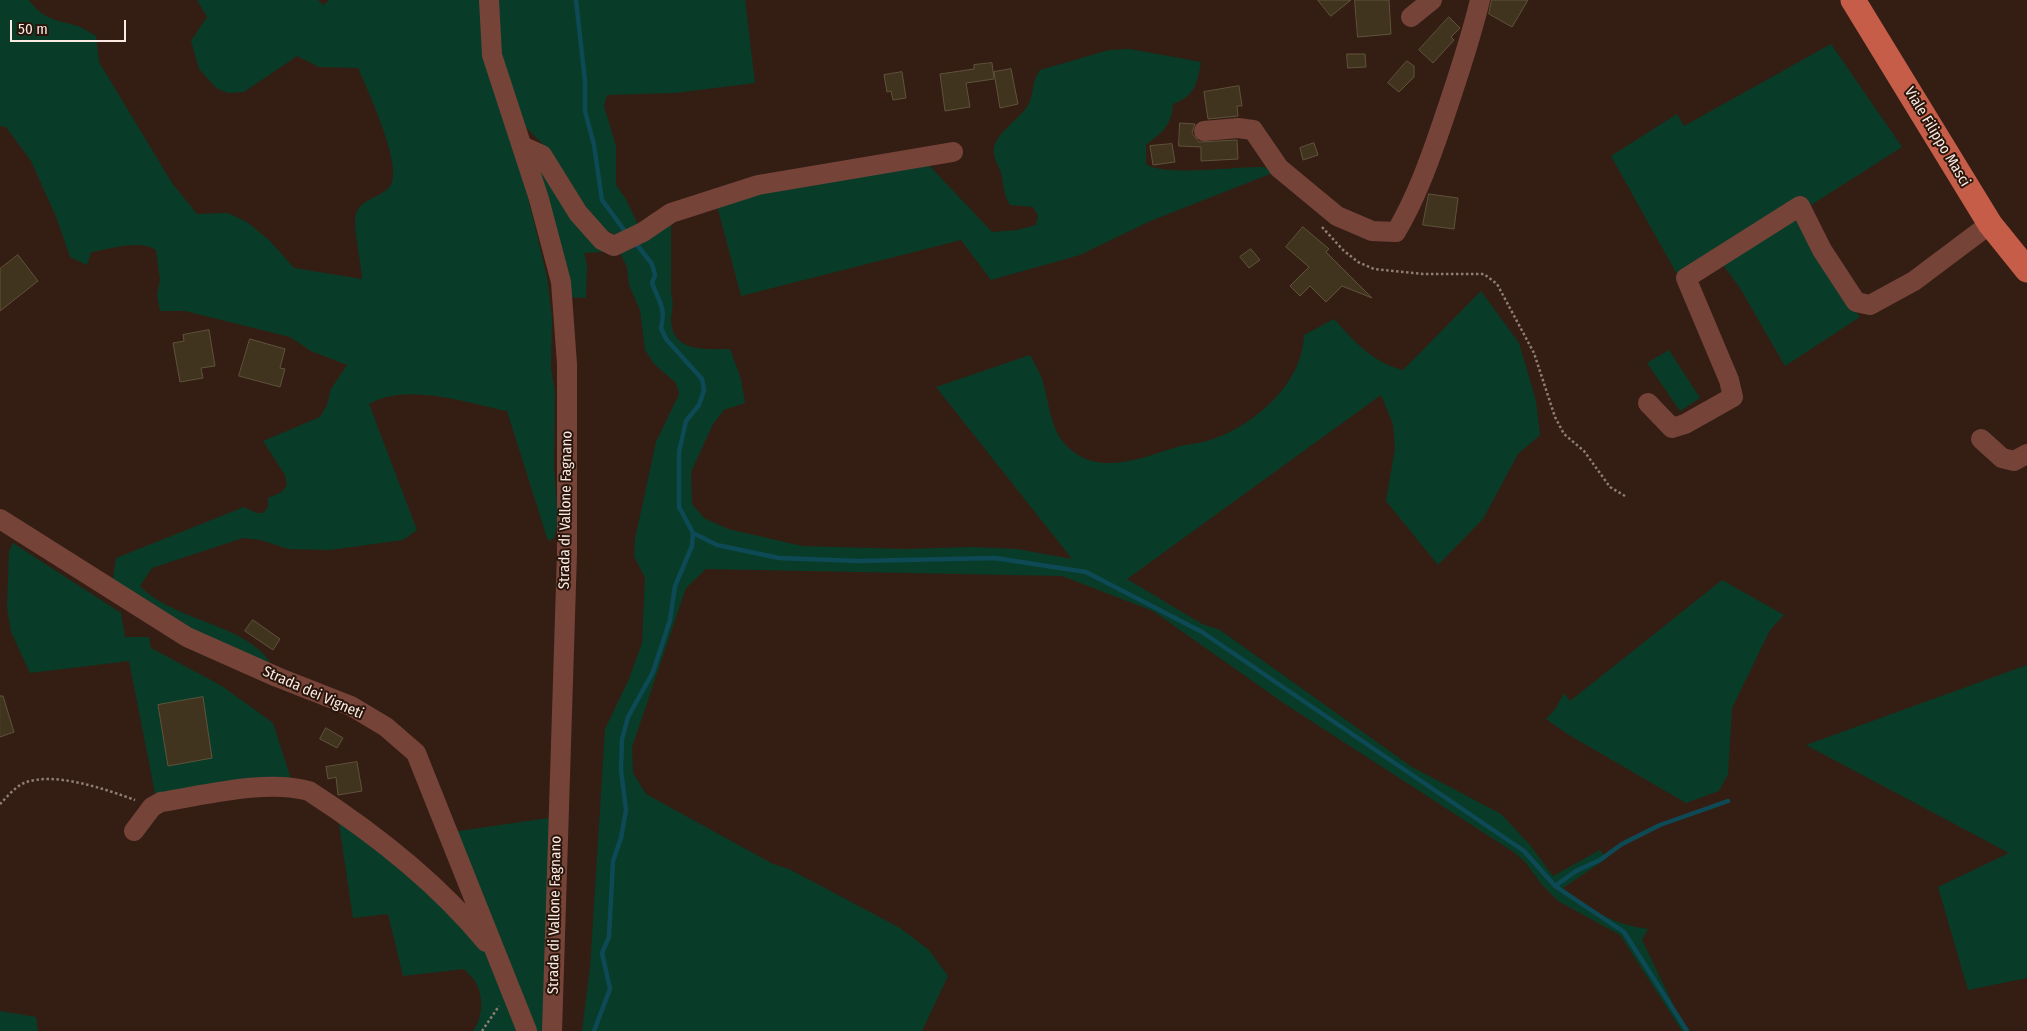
<!DOCTYPE html>
<style>
body{margin:0}
#map{position:relative;width:2027px;height:1031px;overflow:hidden;background:#341e13;font-family:"Fira Sans Condensed",sans-serif}
canvas{display:block}
.scale{position:absolute;left:10px;top:20px;width:116px;height:22px;box-sizing:border-box;border:2px solid #faeae3;border-top:0;padding-left:6px;font-size:15px;line-height:18px;white-space:nowrap;color:#faeae3;-webkit-text-stroke:4px #29150a;paint-order:stroke}
</style>
<div id="map">
<canvas width="2027" height="1031"></canvas>
<div class="scale">50 m</div>
</div>
<script>
const ctx = document.querySelector('canvas').getContext('2d');
ctx.lineJoin = 'round';
function fillPath(path, color) { ctx.fillStyle = color; ctx.fill(path, 'evenodd'); }
function trace(path, color, width, dash) { ctx.strokeStyle = color; ctx.lineWidth = width; ctx.lineCap = dash ? 'butt' : 'round'; ctx.setLineDash(dash || []); ctx.stroke(path); }
function label(font, color, halo, rows, align = 'center') {
  ctx.font = font + ' "Fira Sans Condensed",sans-serif'; ctx.lineWidth = 4; ctx.setLineDash([]); ctx.textBaseline = 'middle'; ctx.strokeStyle = halo; ctx.fillStyle = color; for (const [text, x, y, turn = 0] of rows) {
    ctx.save(); ctx.translate(x, y); ctx.rotate((+turn || 0) * Math.PI / 180); ctx.textAlign = isNaN(turn) ? turn : align; if (halo) ctx.strokeText(text, 0, 0); ctx.fillText(text, 0, 0); ctx.restore();
  }
}
const green = new Path2D(`
 M0 0H29C43 20 57 20 78 26 84 28 90 33 96 36L99 62 172 183 197 214 228 213 247 222 270 241 294 268 362 279C362 265 352 225 356 214 361 197 386 198 392 182 400 160 368 91 358 68L319 67 297 56 244 92 228 93 216 88 199 69 191 41 207 17 197 0H318L323 5 329 0H481L547 277 552 319 551 369 555 392 554 466 558 521 554 538 548 541 507 411C466 403 407 382 369 404L417 530 403 540 330 550 288 549 261 540 243 538 152 568 140 586C175 623 255 624 275 671L186 630 112 584 116 558 244 507 256 513H263L268 507V498L282 492 287 485 285 475 263 441 320 417 327 405 331 389 347 365 311 351 290 337 185 311H160L157 295 160 280 156 250C139 239 111 249 91 252L87 265 70 257 57 219 31 161 6 127 0 126Z
 M499 0H745L755 83 675 93 607 95 604 106 616 146V185L626 199 638 225 618 236 600 227 541 142 517 119 498 45Z
 M1831 44 1902 147 1811 205 1805 196 1678 276 1611 156 1677 114 1684 126Z
 M1130 49 1201 62C1197 84 1195 96 1173 104 1171 127 1163 131 1146 145V164C1163 177 1239 166 1264 167L1275 172 1148 222 1080 255 991 280 961 240 741 296 715 198 924 160 992 232 1017 230 1036 225 1038 216 1033 207 1010 205C1003 194 1004 185 1001 173 999 166 995 161 994 154 991 135 1019 121 1028 105 1035 92 1031 82 1040 70L1109 50Z
 M531 156 592 240 671 224V294C675 305 671 311 671 321 673 353 706 349 730 349L741 379 745 403 724 410 713 424 691 472 692 504 704 518 728 529 802 546 905 549 973 547 1017 549 1072 559 936 387 1030 355C1035 365 1042 375 1044 386 1051 412 1051 436 1075 453 1104 474 1145 457 1174 448 1185 444 1196 444 1207 441 1252 428 1303 384 1304 335L1334 319C1354 341 1373 363 1403 370L1481 291 1519 343 1536 401 1540 435 1518 454 1483 519 1438 565 1386 501 1395 448 1393 424 1381 395 1127 579 1202 624 1220 630 1412 767 1501 814 1530 845 1553 876 1600 850 1606 859 1563 888C1588 910 1615 925 1648 929L1642 940 1686 1031H1682L1620 935 1558 901 1542 885 1526 863 1515 853 1285 704 1153 611 1062 576 706 569 686 588 632 747 633 773 646 794 773 864 789 869 900 928 929 950 948 976 922 1031H582L590 968 605 729 629 679 642 643 645 578 634 556 635 539 656 442 679 394 676 383 654 364 645 350 640 310 629 285 627 267 619 251 584 253 587 265 586 298 567 297Z
 M1795 212 1826 272 1860 317 1785 366 1740 288 1721 262Z
 M1669 350 1700 398 1680 411 1647 363Z
 M13 543 121 613 125 637H149L151 648 222 686 273 723 291 779 156 798 129 661 30 673 11 632 7 607 9 551Z
 M1722 580 1784 615 1770 630 1732 708 1728 774 1719 791 1686 803 1569 735 1546 719 1556 708 1564 693 1570 701Z
 M2027 665V978L1968 990 1938 887 2009 853 1806 745Z
 M338 817 470 918 452 832 555 817 546 1017 542 1031H473C482 1020 484 999 477 985 475 979 468 974 464 969L403 976 388 914 353 918Z
 M0 1011 36 1017 38 1031H0Z`);
const stream = new Path2D(`
 M576 0 585 81V111L594 145 602 200 627 234
 M693 533 717 545 779 558 859 561 995 558 1086 572 1202 632 1524 851 1555 886 1624 932 1687 1031
 M1555 886 1576 871 1600 860 1622 844 1660 825 1728 801
 M594 1031 610 989 602 953 609 937 613 861 621 838 626 810 621 770 622 739 628 717 653 672 670 620 675 586 692 546 693 533 679 507V452L686 421 699 405 704 390 702 379 666 339 661 328C666 307 659 302 652 283L655 275 652 264 634 241`);
const building = new Path2D(`
 M1318 0H1351L1331 16Z
 M1355 0H1389L1391 34 1358 37Z
 M1492 0H1528L1512 27 1489 14Z
 M1449 17 1460 28 1451 37 1454 40 1433 63 1419 50Z
 M1347 54H1365L1366 67 1348 68Z
 M1407 61 1414 66V77L1399 92 1388 83Z
 M992 63 994 79 966 83 970 107 945 111 940 74 974 69V65Z
 M1011 69 1018 104 1000 108 994 72Z
 M902 72 906 98 893 100 891 91 887 92 884 75Z
 M1239 86 1242 106H1237L1238 116 1208 119 1204 92Z
 M1180 123 1195 124 1192 133 1199 142 1237 140 1238 159 1201 161V147L1179 146Z
 M1314 143 1318 155 1303 160 1300 148Z
 M1172 144 1175 162 1153 165 1150 146Z
 M1429 194 1458 198 1454 229 1423 225Z
 M1303 227 1329 249 1326 252 1372 298 1342 286 1326 302 1310 286 1300 296 1290 286 1309 267 1286 247Z
 M1251 249 1260 260 1249 268 1240 257Z
 M18 255 38 281 0 311V269Z
 M209 330 215 366 201 368 203 378 180 382 173 343 184 341 183 335Z
 M250 339 285 349 280 368 285 369 280 387 239 376Z
 M253 620 280 639 273 650 245 631Z
 M0 696H3L14 732 0 737Z
 M203 697 212 758 168 766 158 705Z
 M326 728 343 738 337 748 320 739Z
 M357 762 362 791 338 795 336 777 328 779 326 767Z`);
const path = new Path2D(`
 M1322 227 1343 250 1358 262 1374 269 1423 274H1484L1497 284 1534 353 1555 417 1564 434 1584 451 1610 487 1625 496
 M0 804C7 797 15 787 24 783 54 771 105 789 135 800
 M482 1031 499 1006`);
const minor = new Path2D(`
 M489 0 492 55 539 199 561 282 567 364V553L552 1031
 M1411 17 1432 0
 M1204 131 1238 128 1253 130 1279 168 1337 216 1372 231 1396 232C1416 198 1429 162 1442 124 1456 83 1470 42 1480 0
 M522 146 542 155 578 213 602 240 614 246 643 232 671 213 758 185 953 152
 M1648 403 1672 428 1685 424 1733 397 1729 380 1686 278 1800 206 1822 250 1856 302 1870 305 1914 281 1990 224
 M1981 439 2002 458 2014 461 2027 454
 M0 519 187 637 277 677 351 706 386 727 416 753 527 1031
 M134 831 152 807 161 802C205 795 267 779 309 791 374 833 437 882 486 942`);
const major = new Path2D(`
 M1853 0 1990 224 2027 270`);
const streetNames = [
 ["Viale Filippo Masci",1937,137,59],
 ["Strada di Vallone Fagnano",566,510,-89],
 ["Strada dei Vigneti",313,693,24],
 ["Strada di Vallone Fagnano",555,915,-89]
];
fillPath(green, '#083c28');
trace(stream, '#0e4956', 4.5);
fillPath(building, '#41341f');
trace(building, '#60523b', 1);
trace(path, '#907d74', 2.5, [2.5, 2.5]);
trace(minor, '#764339', 20);
trace(major, '#c55d49', 25);
label('15px', '#faeae3', '#29150a', streetNames);
</script>
